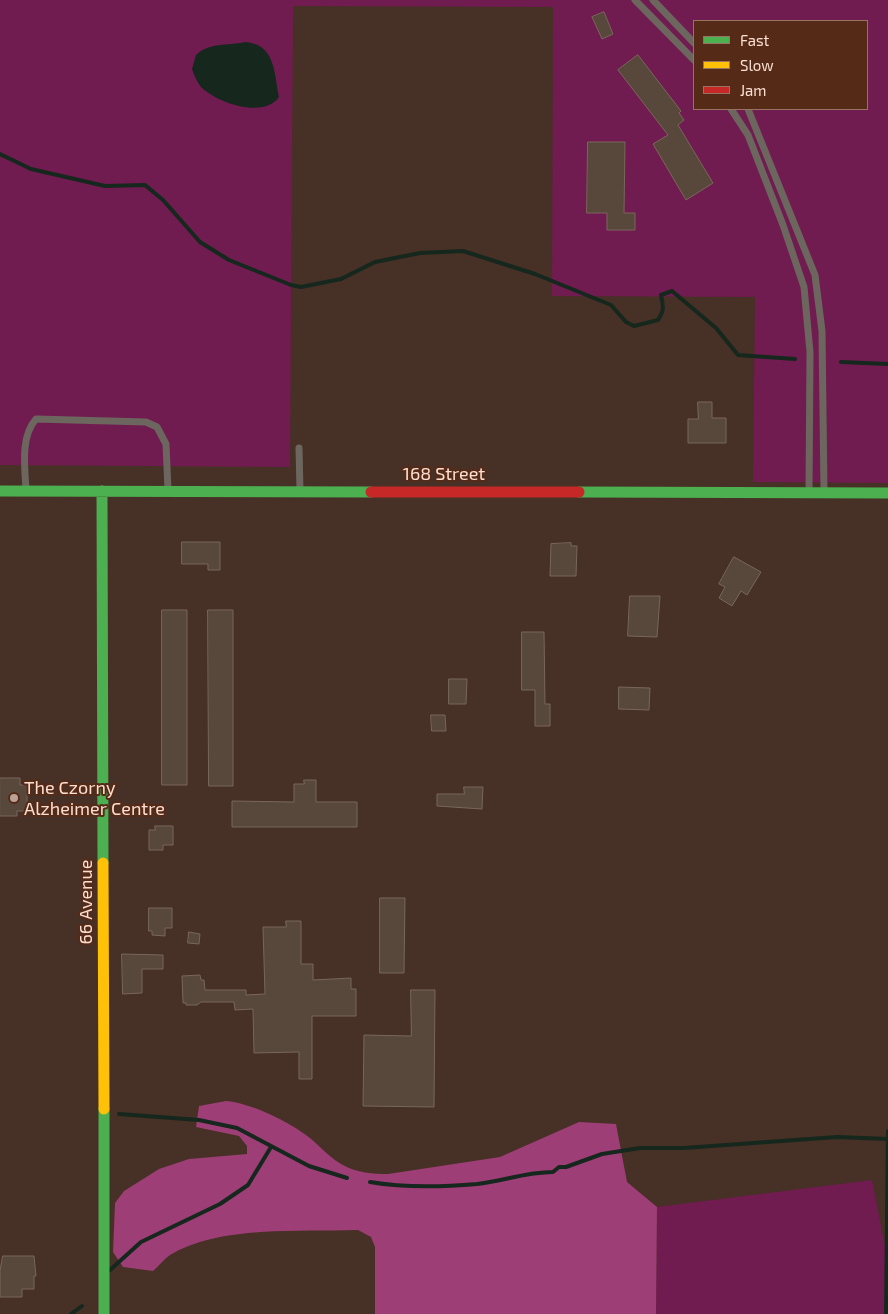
<!DOCTYPE html>
<style>
body{margin:0}
#map{position:relative;width:888px;height:1314px;overflow:hidden;background:#473025;font-family:"Exo 2",sans-serif}
canvas{display:block}
.legend{position:absolute;left:693px;top:20px;width:175px;height:90px;box-sizing:border-box;background:#552b17;border:1px solid #977362;margin:0;padding:6px 9px;list-style:none;font-size:15px;color:#fbdfd3}
.legend li{display:flex;align-items:center;gap:10px;height:25px}
.legend b{width:25px;border:1px solid #977362}
</style>
<div id="map">
<canvas width="888" height="1314"></canvas>
<ul class="legend">
<li><b style="height:6px;background:#4caf50"></b>Fast</li>
<li><b style="height:6px;background:#ffc107"></b>Slow</li>
<li><b style="height:6px;background:#c62828"></b>Jam</li>
</ul>
</div>
<script>
const ctx = document.querySelector('canvas').getContext('2d');
ctx.lineJoin = 'round';
function fillPath(path, color) { ctx.fillStyle = color; ctx.fill(path, 'evenodd'); }
function trace(path, color, width, dash) { ctx.strokeStyle = color; ctx.lineWidth = width; ctx.lineCap = dash ? 'butt' : 'round'; ctx.setLineDash(dash || []); ctx.stroke(path); }
function label(font, color, halo, rows, align = 'center') {
  ctx.font = font + ' "Exo 2",sans-serif'; ctx.lineWidth = 4; ctx.setLineDash([]); ctx.textBaseline = 'middle'; ctx.strokeStyle = halo; ctx.fillStyle = color; for (const [text, x, y, turn = 0] of rows) {
    ctx.save(); ctx.translate(x, y); ctx.rotate((+turn || 0) * Math.PI / 180); ctx.textAlign = isNaN(turn) ? turn : align; if (halo) ctx.strokeText(text, 0, 0); ctx.fillText(text, 0, 0); ctx.restore();
  }
}
const green = new Path2D(`
 M0 0H888V483L753 482 755 297 552 296 553 7 293 6 290 467 0 465ZM694 21H867V109H694Z
 M872 1180 888 1262V1314H656L657 1207Z`);
const forest = new Path2D(`
 M226 1101C251 1103 290 1122 310 1138 321 1147 331 1159 343 1165 357 1173 373 1174 388 1174L500 1157 579 1122 616 1124 627 1182 657 1207 656 1314H375V1247L371 1237 358 1230C301 1232 219 1225 170 1255 164 1259 159 1266 153 1271L123 1267 113 1252 115 1203 124 1191 159 1169 189 1159 247 1154V1146L239 1136 196 1127 199 1106Z`);
const water = new Path2D(`
 M245 42C276 44 274 74 279 97 264 119 217 103 201 87 197 82 194 75 192 69L196 55C210 42 227 46 245 42Z`);
const stream = new Path2D(`
 M0 154 31 169 105 186 145 185 163 200 200 242 229 260 291 285 301 287 341 279 375 262 420 253 463 251 535 274 611 305 626 322 634 326 658 320C665 309 663 306 661 295L672 291 716 328 738 355 795 359
 M841 362 888 364
 M119 1114 199 1120 237 1128 309 1166 347 1178
 M370 1182C405 1188 442 1187 477 1184 503 1181 526 1172 553 1172L559 1167H566L602 1154 640 1148H684L837 1137 888 1139
 M110 1270 141 1242 220 1204 248 1185 271 1147
 M71 1314 82 1306
 M886 1314 888 1131`);
const building = new Path2D(`
 M604 12 613 34 602 39 592 17Z
 M638 55 681 111 679 113 684 120 678 125 713 183 686 200 653 144 668 135 618 70Z
 M588 142H625L624 213H635V230H607V213H587Z
 M698 402H712V418H726V443H688V419H698Z
 M182 542H220V570H208V564H182Z
 M571 543V546H577L576 576H550L551 544Z
 M734 557 761 572 747 595 741 591 732 606 719 598 725 587 719 584Z
 M630 596H660L657 637 628 636Z
 M162 610H187V785H162Z
 M208 610H233V786H209Z
 M522 632H544L545 704H550V726H535V690H522Z
 M449 679H467L466 704H449Z
 M619 687 650 688 649 710 619 709Z
 M431 715H445L446 731H432Z
 M0 778H20V785H27V811H17V816H0Z
 M304 780H316V802H357V827H232V801L294 802V784H304Z
 M464 787H483L482 809 437 806V794H464Z
 M155 826H173V845H163V850H149V830H155Z
 M380 898H405L404 973H380Z
 M149 908H172V928H165V936L152 935V931H149Z
 M286 921H301V964H313V980L351 978V989H356V1016H312V1079H299V1052L254 1053 253 1009 235 1010 234 1002H201L197 1005H186V1003H183L182 976 200 975 201 980H204L205 990H246V995L265 994 263 927H286Z
 M189 932 200 934 199 944 188 943Z
 M122 954 163 955V969H142V993L123 994Z
 M411 990H435L434 1107 363 1106 364 1035 411 1036Z
 M3 1256H34L36 1276H34V1289H22V1297H0V1271Z`);
const lane = new Path2D(`
 M635 0 694 60
 M653 0 694 43
 M731 109 748 135 783 225 804 287 810 352 809 491
 M748 109 815 275 822 331 824 492
 M299 448 300 491
 M26 490C25 468 20 437 36 419L146 422 157 427 166 444 168 490`);
const fast = new Path2D(`
 M0 491 371 492
 M102 491 103 863
 M579 492 888 493
 M104 1109V1314`);
const slow = new Path2D(`
 M103 863 104 1109`);
const jam = new Path2D(`
 M371 492H579`);
const markers = [
 [14,798,5,"#bca296"]
];
const streetNames = [
 ["168 Street",444,474],
 ["66 Avenue",86,902,-90]
];
const poiNames = [
 ["The Czorny",24,788],
 ["Alzheimer Centre",24,809]
];
fillPath(green, '#701c50');
fillPath(forest, '#9d3e76');
fillPath(water, '#16271e');
trace(stream, '#16271e', 4);
fillPath(building, '#58473b');
trace(building, '#79675b', 1);
trace(lane, '#6c665e', 7);
trace(fast, '#4caf50', 11);
trace(slow, '#ffc107', 11);
trace(jam, '#c62828', 11);
for (const [x, y, r, color] of markers) { const dot = new Path2D(); dot.arc(x, y, r, 0, 2 * Math.PI); ctx.fillStyle = color; ctx.fill(dot); trace(dot, '#552b17', 2); }
label('18px', '#fbdfd3', '#552b17', streetNames);
label('18px', '#fbdfd3', '#552b17', poiNames, 'left');
</script>
